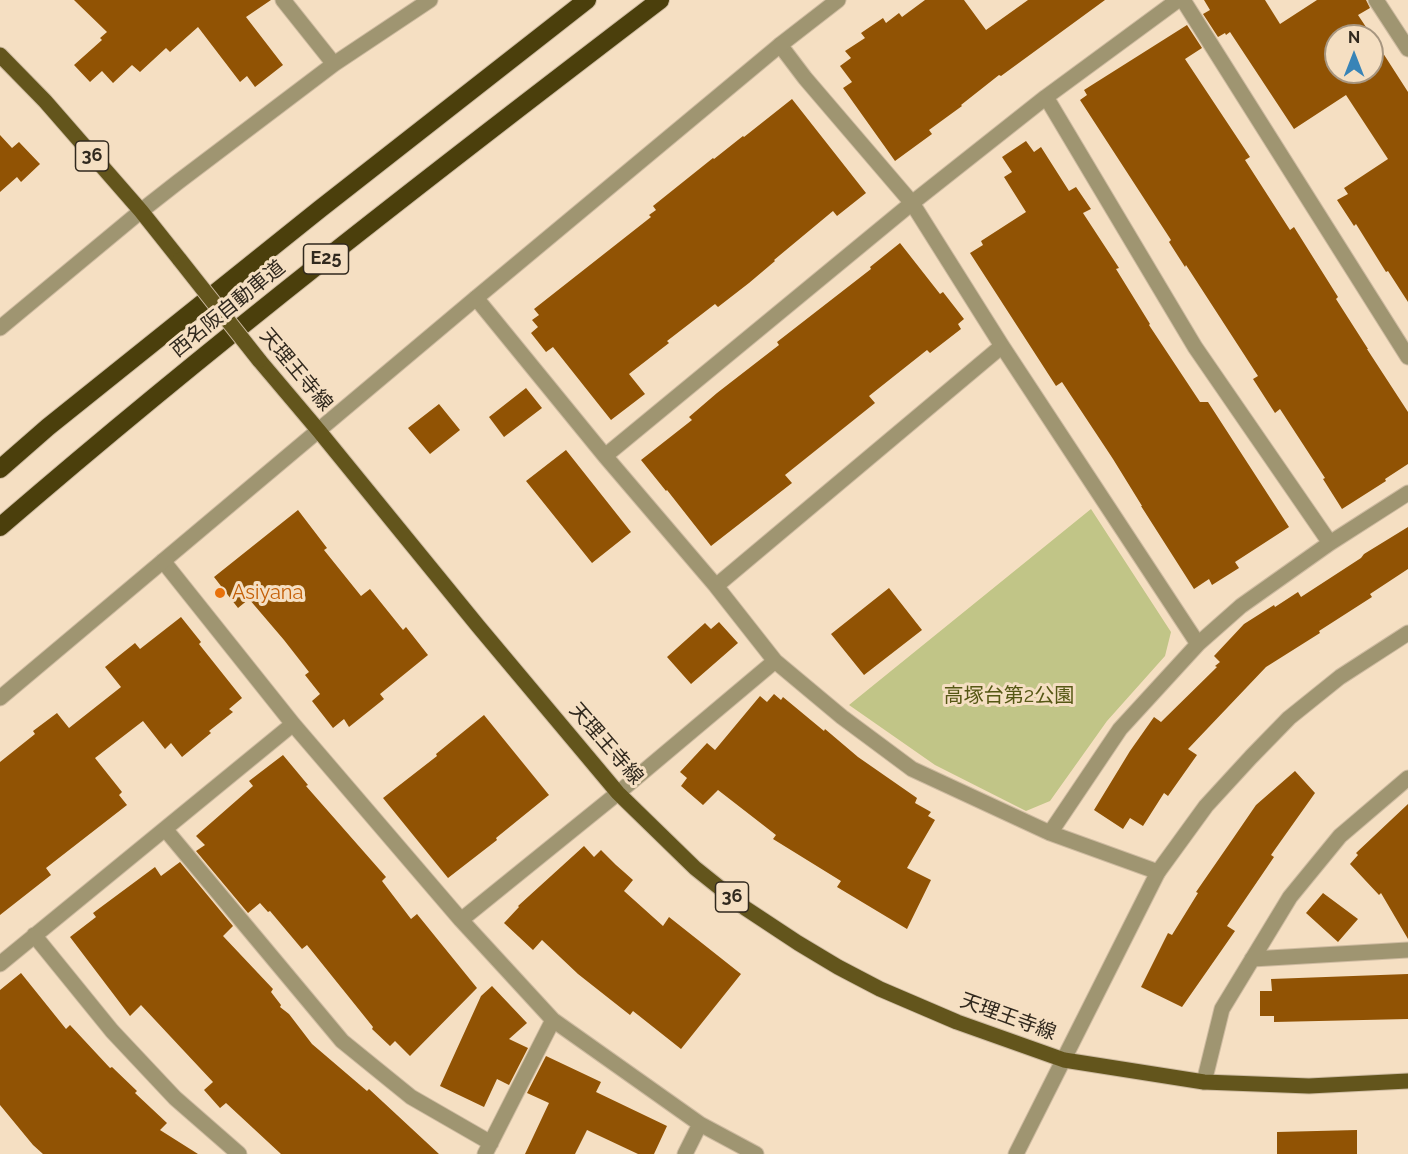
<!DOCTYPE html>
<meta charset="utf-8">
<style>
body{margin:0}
#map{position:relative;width:1408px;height:1154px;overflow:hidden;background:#f5dfc2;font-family:Raleway,sans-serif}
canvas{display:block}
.north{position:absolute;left:1324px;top:24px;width:60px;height:60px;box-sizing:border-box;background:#f5dfc2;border:2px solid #a79680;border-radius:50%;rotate:0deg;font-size:16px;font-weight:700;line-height:24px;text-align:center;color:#31291e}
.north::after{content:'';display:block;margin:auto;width:21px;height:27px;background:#3884b7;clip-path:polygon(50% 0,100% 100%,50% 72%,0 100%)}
</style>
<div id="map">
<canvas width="1408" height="1154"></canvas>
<div class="north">N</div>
</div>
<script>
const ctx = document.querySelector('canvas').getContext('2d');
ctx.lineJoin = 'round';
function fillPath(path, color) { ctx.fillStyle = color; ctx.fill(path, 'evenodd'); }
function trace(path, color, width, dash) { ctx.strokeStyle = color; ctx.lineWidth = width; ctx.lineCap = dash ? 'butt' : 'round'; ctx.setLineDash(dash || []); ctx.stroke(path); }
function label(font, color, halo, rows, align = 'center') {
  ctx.font = font + ' Raleway,"Noto Sans JP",sans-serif'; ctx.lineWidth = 6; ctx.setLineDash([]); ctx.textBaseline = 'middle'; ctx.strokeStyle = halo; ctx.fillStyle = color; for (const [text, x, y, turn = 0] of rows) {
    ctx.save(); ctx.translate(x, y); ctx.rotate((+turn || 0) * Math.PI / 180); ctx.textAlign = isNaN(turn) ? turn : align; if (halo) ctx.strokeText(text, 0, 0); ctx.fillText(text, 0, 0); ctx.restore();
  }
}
const green = new Path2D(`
 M1091 509 1171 632 1165 656 1107 721 1050 801 1026 811 935 765 849 705Z`);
const building = new Path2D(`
 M74 0H271L246 17 283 65 255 87 247 76 240 82 198 27 170 52 166 48 140 72 132 65 113 83 102 71 90 82 74 65 102 40 100 38 107 32Z
 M925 0H964L986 30 1028 0H1105L1001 76 999 75 961 105 962 106 929 130 932 134 895 161 843 88 852 82 840 66 851 58 845 51 865 38 861 33 883 18 886 23 899 13 902 17Z
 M1204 0H1265L1280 24 1317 0H1366L1370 8 1358 15 1372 36H1336V72H1372V36L1408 92V302L1388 271 1386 272 1356 224 1354 226 1337 200 1348 194 1344 188 1388 159 1346 95 1294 129 1230 32 1226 35 1225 33 1218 37 1203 14 1210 10Z
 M1187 25 1202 48 1185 59 1250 157 1245 160 1290 230 1294 227 1338 297 1336 299 1368 349H1367L1408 412V464L1385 479 1386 481 1342 509 1323 479 1325 478 1280 409 1275 413 1253 379 1258 376 1186 265 1185 267 1169 242 1171 240 1080 100 1087 95 1084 90Z
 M792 99 866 193 837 216 833 211 774 260 775 261 749 283 718 307 715 304 667 341 669 343 629 374 645 394 611 420 553 347 546 352 531 333 538 327 532 320 539 315 534 309 651 217 649 215 656 210 653 206 713 158 714 159 743 136 744 137Z
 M0 135 12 148 19 142 40 164 21 182 17 177 0 192Z
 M1026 141 1034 152 1041 147 1069 191 1076 187 1091 209 1083 213 1119 268 1116 269 1150 324 1149 325 1200 402H1208L1289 527 1235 562 1239 568 1212 585 1209 579 1194 589 1141 506H1142L1113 459 1062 382 1056 386 970 253 983 245 981 241 1026 212 1004 177 1012 172 1002 157Z
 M900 243 940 294 943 292 964 319 958 324 961 329 930 353 927 350 869 396 875 403 785 475 792 483 711 546 667 490 666 491 641 460 692 420 689 417 717 393 779 345 777 342 871 269 870 267Z
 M526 388 542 408 504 437 489 417Z
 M439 404 460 430 430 454 408 428Z
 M566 450 631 532 592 563 526 481Z
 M298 510 327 548 324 550 361 596 370 589 403 630 406 627 428 655 380 694 384 699 349 727 344 719 333 728 312 701 320 694 305 675 309 672 284 640 249 599 238 608 214 577Z
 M1408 527V569L1370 594 1372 597 1319 631 1320 633 1266 667 1188 749 1197 755 1168 796 1164 793 1143 826 1130 818 1123 829 1094 810 1130 751 1154 717 1161 722 1217 667 1215 666 1220 662 1214 656 1244 624 1274 605 1275 607 1298 592 1301 597 1361 558 1364 554Z
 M889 588 922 630 864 675 831 634Z
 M181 617 201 642 199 644 242 698 229 709 233 712 209 731 211 733 182 757 171 743 165 749 143 721 95 758 122 792 119 795 127 805 46 868 51 875 0 915V762L35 734 33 731 57 713 69 728 121 687 105 667 135 643 140 649Z
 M719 622 738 643 691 684 667 657 705 623 711 629Z
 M774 694 781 700 783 697 824 731 825 729 858 757 917 798 915 803 931 812 928 816 935 820 907 868 931 880 907 929 837 887 841 881 773 839 776 835 718 790 703 805 681 786 687 778 680 772 707 743 715 750 760 696 767 702Z
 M484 715 549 795 496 838 497 840 448 878 383 798 437 756 436 754Z
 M283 755 308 785 306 786 386 877 382 881 411 919 417 914 477 988 410 1056 395 1041 390 1046 372 1029 373 1027 307 945 302 949 270 911 268 912 260 903 248 913 196 851 205 845 196 836 253 786 249 781Z
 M1295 771 1315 793 1271 855 1274 857 1227 926 1235 931 1182 1007 1141 987 1168 933 1172 935 1198 893 1196 892 1232 840 1256 805Z
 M1408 804V939L1381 893 1379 895 1350 864 1358 855 1356 853Z
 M584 846 594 857 601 850 616 865 633 880 624 891 663 926 669 917 741 974 681 1049 633 1011 630 1015 578 974 542 940 533 950 504 923 519 907 518 906Z
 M180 862 233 926 223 936 273 989 271 992 281 1005 280 1007 289 1014 312 1044 367 1091 369 1089 439 1154H281L226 1103 220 1108 204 1090 213 1082 141 1005 130 1016 70 937 96 917 93 913 155 867 161 876Z
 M1323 893 1358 919 1338 942 1306 913Z
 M21 973 66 1029 70 1025 110 1068 112 1067 137 1091 135 1093 167 1123 160 1130 198 1154H43L33 1145 0 1105V990Z
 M1408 974V1019L1274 1022V1016H1260V991H1272L1271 979Z
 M492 986 527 1023 509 1039 528 1048 509 1085 497 1079 484 1107 440 1086 481 996Z
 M546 1056 601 1082 596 1092 667 1126 654 1154H638L587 1130 575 1154H525L549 1103 527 1093Z
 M1357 1130V1154H1277V1132Z`);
const minor = new Path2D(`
 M283 0 334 64
 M1183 0 1408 357
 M1376 0 1408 49
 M780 45 805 78 912 203 1002 346 1198 644
 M1046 97 1195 347 1330 543
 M476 298 605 456 716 586 775 661 842 717 912 769 1050 833 1158 872
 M0 328 141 211 178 182 334 64 430 0
 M605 456 912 203 1046 97 1178 0
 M163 561 293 724 461 920 553 1020 700 1124 756 1154
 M716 586 1002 346
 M165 829 342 1041 411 1097 491 1143
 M1050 833 1120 729 1198 644 1241 606 1330 543 1408 493
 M461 920 618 793 775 661
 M34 935 112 1031 175 1098 239 1154
 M1252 959 1408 950
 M0 964 293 724
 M1204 1082 1222 1009 1290 897 1340 836 1408 778
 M485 1154 553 1020
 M685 1154 700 1124`);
const tertiary = new Path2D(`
 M0 698 476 298 780 45 838 0
 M1016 1154 1158 872 1206 806 1251 757 1289 718 1340 677 1408 633`);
const primary = new Path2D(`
 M0 55 45 101 141 211 180 260
 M259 360 319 431 478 626 618 793 695 868 745 908 798 943 838 967 880 989 957 1022 1064 1060 1204 1082 1309 1086 1408 1081`);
const motorway = new Path2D(`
 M0 469 48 427 320 209 587 0
 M0 527C213 343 436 171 660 0`);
const primaryBridge = new Path2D(`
 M180 260 259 360`);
const markers = [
 [220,593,6,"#e8710a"]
];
const shields = [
 [92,156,33],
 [326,259,45],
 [732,897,33]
];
const shieldNames = [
 ["36",92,156],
 ["E25",326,259],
 ["36",732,897]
];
const streetNames = [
 ["西名阪自動車道",228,309,-39],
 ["天理王寺線",296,370,50],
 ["天理王寺線",606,744,49],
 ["天理王寺線",1008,1017,20]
];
const foodNames = [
 ["Asiyana",232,593]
];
const parkNames = [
 ["高塚台第2公園",1009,696]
];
fillPath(green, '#c1c587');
fillPath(building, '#915304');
trace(minor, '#cebba1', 17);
trace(tertiary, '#cebba1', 17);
trace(primary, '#cebba1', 17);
trace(motorway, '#cebba1', 20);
trace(minor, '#9f9571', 15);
trace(tertiary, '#9f9571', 15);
trace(primary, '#63551c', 15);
trace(motorway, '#4b3f0c', 18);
trace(primaryBridge, '#cebba1', 17, []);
trace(primaryBridge, '#63551c', 15);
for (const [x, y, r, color] of markers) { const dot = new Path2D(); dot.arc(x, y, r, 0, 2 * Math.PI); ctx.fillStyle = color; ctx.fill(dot); trace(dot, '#f5dfc2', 2); }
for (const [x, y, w] of shields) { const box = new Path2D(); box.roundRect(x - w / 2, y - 15, w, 30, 4.5); ctx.fillStyle = '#f5dfc2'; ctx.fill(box); trace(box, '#31291e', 1.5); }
label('bold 18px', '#31291e', null, shieldNames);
label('20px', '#31291e', '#f5dfc2', streetNames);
label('20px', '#c56008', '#f5dfc2', foodNames, 'left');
label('20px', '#555714', '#f5dfc2', parkNames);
</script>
